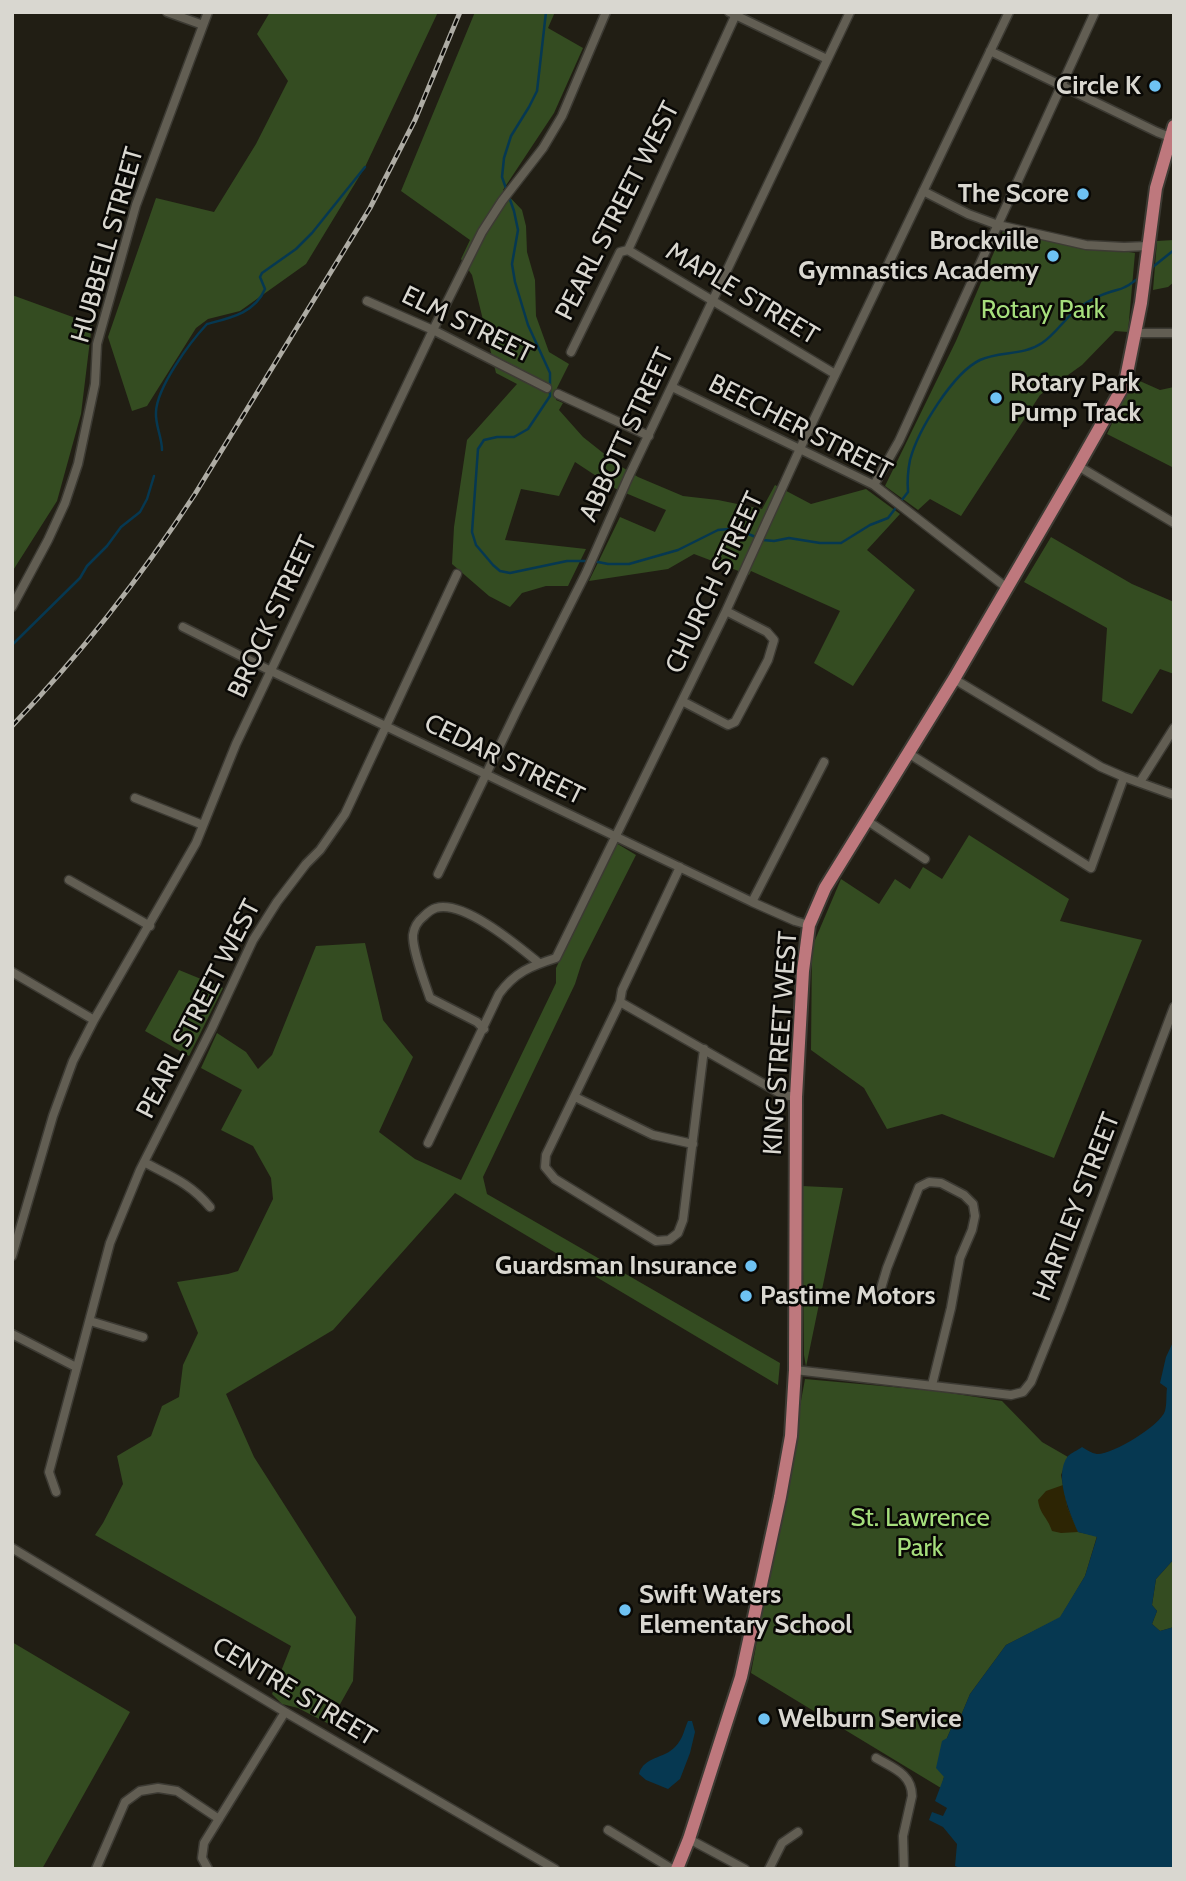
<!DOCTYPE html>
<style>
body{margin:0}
#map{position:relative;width:1186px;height:1881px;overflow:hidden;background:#211e14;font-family:Cabin,sans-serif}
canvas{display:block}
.frame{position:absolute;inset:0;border:14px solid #d9d7d0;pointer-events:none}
</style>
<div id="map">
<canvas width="1186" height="1881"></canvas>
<div class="frame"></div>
</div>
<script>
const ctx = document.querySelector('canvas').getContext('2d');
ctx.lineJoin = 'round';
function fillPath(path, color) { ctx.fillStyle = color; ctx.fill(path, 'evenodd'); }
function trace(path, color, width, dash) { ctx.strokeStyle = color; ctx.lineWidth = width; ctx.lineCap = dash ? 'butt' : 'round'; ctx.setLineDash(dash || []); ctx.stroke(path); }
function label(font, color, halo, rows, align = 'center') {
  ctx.font = font + ' Cabin,sans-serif'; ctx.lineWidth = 5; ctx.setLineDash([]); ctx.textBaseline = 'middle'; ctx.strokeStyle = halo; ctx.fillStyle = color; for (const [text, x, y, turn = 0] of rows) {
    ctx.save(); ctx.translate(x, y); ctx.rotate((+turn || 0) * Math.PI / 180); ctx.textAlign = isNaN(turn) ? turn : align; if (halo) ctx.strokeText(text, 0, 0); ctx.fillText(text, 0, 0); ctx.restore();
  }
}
const green = new Path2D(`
 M270 12H438L365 167 306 264 240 311 208 319 196 328 147 406 132 411 108 337 156 198 214 212 256 144 288 81 257 34Z
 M475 12H555L548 28 583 48 554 113 503 190 522 210 526 226 527 252 535 280 536 316 549 352 569 364 557 388 556 400 563 403 559 410 583 437 617 464 638 477 683 496 718 500 762 509 775 485 811 504 866 489 900 514 867 550 915 590 853 686 814 663 840 611 751 571 749 575 694 554 668 569 589 581 620 517 655 532 666 510 616 489 575 462 559 496 521 489 505 540 586 549 568 586H546L522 593 510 607 489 596 452 564 454 527 467 440 517 384 496 373 472 275 461 259 470 240 401 191Z
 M1003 231 1135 253 1128 332 1115 331 1082 365 1040 395 961 516 930 499 918 510 885 486 956 341Z
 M1174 240V282L1168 287 1153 290 1157 241Z
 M12 295 92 324 81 414 57 501 12 572Z
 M1133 378 1160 390 1174 387V468L1107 434Z
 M1051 537 1132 584 1174 602V674L1160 669 1132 714 1102 701 1107 628 1024 582Z
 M969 835 1069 899 1060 921 1142 940 1054 1158 942 1114 887 1129 864 1088 811 1050 812 947 841 879 879 904 895 879 910 889 923 867 942 879Z
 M616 843 636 855 582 962 575 984 483 1177 487 1194 780 1363 778 1385 455 1193 333 1330 226 1394 254 1457 356 1617 353 1681 329 1724 298 1708 282 1704 272 1694 291 1646 95 1535 103 1523 123 1484 117 1456 151 1436 162 1406 179 1397 183 1365 198 1333 177 1282 228 1274 238 1271 273 1199 271 1178 253 1146 221 1130 242 1090 201 1068 217 1033 246 1052 258 1069 272 1055 316 946 365 943 383 1020 413 1057 379 1132 415 1159 461 1180 556 983V968Z
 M179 970 223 988 189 1056 145 1031Z
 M802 1186 843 1188 806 1367 804 1355Z
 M805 1379 937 1391 1002 1401 1042 1442 1068 1457 1061 1475 1067 1507 1078 1532 1097 1536 1085 1576 1060 1618 1006 1645 970 1694 960 1718 953 1724 947 1738 944 1777 941 1788 751 1673Z
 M1174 1559V1627L1160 1631 1152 1624 1157 1611 1152 1605 1156 1579Z
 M12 1642 130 1712 42 1869H12Z`);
const sand = new Path2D(`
 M1063 1485 1067 1507 1078 1532 1061 1533 1052 1531C1047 1516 1040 1515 1038 1500L1046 1491Z`);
const water = new Path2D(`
 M1174 1340V1559L1156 1579 1152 1605 1157 1611 1152 1624 1160 1631 1174 1627V1869H962L955 1866 957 1844 943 1827 929 1820 932 1812 943 1816 947 1808 935 1801 944 1777 936 1768 942 1741 947 1738 953 1724 960 1718 970 1694 1006 1645 1060 1617 1085 1576 1097 1537 1078 1532C1070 1513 1053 1475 1068 1456 1071 1453 1078 1450 1082 1447 1087 1450 1091 1453 1097 1454 1112 1455 1160 1426 1165 1411 1167 1404 1166 1395 1167 1388L1160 1383 1166 1357Z
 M688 1721H692L695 1732 690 1753 680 1779 668 1789 646 1780 639 1774C644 1756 664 1759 675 1747 683 1739 684 1730 688 1721Z`);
const stream = new Path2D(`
 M546 12 537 91 529 107 511 136 504 158 502 177 514 211 518 230 512 264 515 282 528 325 550 373V396L528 429 514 437H497L484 440 478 449 472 532 476 545 493 565 500 571 510 573 567 561H593L608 564H629L678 550 718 530 729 529H736L763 540 774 541 789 538 820 543H841L870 525 888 518 908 492C907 480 908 470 910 460 918 430 953 373 980 360 1000 351 1023 356 1042 343 1057 333 1066 316 1081 306 1089 301 1100 295 1110 292 1115 290 1120 290 1125 287 1130 285 1134 281 1139 278
 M1149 270 1174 250
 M162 450C162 437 155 425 156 412 157 387 190 342 207 324 230 318 255 313 265 289L260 277 262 273 296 249 312 233 365 167
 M12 645 80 578 87 566 107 546 121 527 140 512 147 499 154 476`);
const minor = new Path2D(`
 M167 12 203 25
 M729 12 827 59
 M990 51 1157 132 1170 137
 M923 191 968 214 998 225 1086 245 1124 247 1148 246
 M628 250 835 374
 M367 301 433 330 547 388
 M1136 333H1174
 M571 352 620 252 628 250 737 12
 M672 387 874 485 1007 588
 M558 394 649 436
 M1078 466 1174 523
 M874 485 899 441 1095 12
 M12 607 48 540 65 503 78 464 95 384 97 344 136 205 208 12
 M183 627 271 671 752 902 795 921 809 925
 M954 679 1101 767 1124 777 1174 795
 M682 701 728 725 735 722 768 660 774 640 767 632 726 611
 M908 753 1091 868 1124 777
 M1140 782 1174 728
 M135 798 203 825
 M866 820 925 859
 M680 867 622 990 620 1002 546 1155 545 1167 555 1179 656 1241 669 1240 678 1233 683 1220 704 1049
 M438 874 517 710 586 573 628 478 850 12
 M69 880 150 926
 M752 902 824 762
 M12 972 94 1020
 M620 1002 783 1095 796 1097
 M484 1029 477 1022 430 998C425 983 412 950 413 935 414 928 418 921 423 917 426 914 432 909 436 908 464 900 518 946 539 963
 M575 1097 653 1135 693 1144
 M428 1143 499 994C515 972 531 966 556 958L726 611 804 440 1009 12
 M144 1162C170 1176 190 1183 210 1207
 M12 1256 53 1116 73 1061 94 1020 196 843 236 744 433 330 482 232 502 201 543 148 562 116 606 12
 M879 1295 887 1268 919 1187 929 1182 941 1183 964 1195 973 1204 975 1216 972 1230 960 1258 951 1308 932 1385
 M90 1321 143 1337
 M12 1334 76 1367
 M795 1370 1011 1395 1023 1392 1031 1382 1060 1310 1174 1007
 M56 1492 49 1472 110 1243 140 1170 212 1028 253 940 277 902 306 864 320 850 345 814 457 574
 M12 1548 285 1712 555 1869
 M876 1758C893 1768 912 1774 912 1796L903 1836 904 1869
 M608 1830 672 1869
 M689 1839 745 1869
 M96 1869 125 1802 140 1791 158 1788 177 1791 219 1819
 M208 1869 202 1858 204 1843 285 1712
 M769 1869 782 1843 798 1832`);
const primary = new Path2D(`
 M677 1869 689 1839 741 1677 780 1497 791 1436 795 1370 796 1097 803 971 809 925 825 888 954 679 1078 466 1125 383 1141 303 1156 188 1174 126`);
const rail = new Path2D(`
 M12 726C81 654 141 577 195 494L370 208 415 120 460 12`);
const markers = [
 [1155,86,7,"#6ec2f3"],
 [1083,194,7,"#6ec2f3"],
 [1053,256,7,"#6ec2f3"],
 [996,398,7,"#6ec2f3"],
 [751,1266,7,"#6ec2f3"],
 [746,1296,7,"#6ec2f3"],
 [625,1610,7,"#6ec2f3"],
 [764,1719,7,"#6ec2f3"]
];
const poiNames = [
 ["Circle K",1141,86],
 ["The Score",1069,194],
 ["Brockville",1039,241],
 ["Gymnastics Academy",1039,271],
 ["Rotary Park",1010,383,"left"],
 ["Pump Track",1010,413,"left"],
 ["Guardsman Insurance",737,1266],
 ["Pastime Motors",760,1296,"left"],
 ["Swift Waters",639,1595,"left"],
 ["Elementary School",639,1625,"left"],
 ["Welburn Service",778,1719,"left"]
];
const streetNames = [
 ["PEARL STREET WEST",618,211,-63],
 ["HUBBELL STREET",108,245,-74],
 ["MAPLE STREET",742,294,31],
 ["ELM STREET",467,325,26],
 ["BEECHER STREET",800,428,27],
 ["ABBOTT STREET",627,435,-65],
 ["CHURCH STREET",715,583,-65],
 ["BROCK STREET",273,617,-65],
 ["CEDAR STREET",504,760,26],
 ["PEARL STREET WEST",199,1009,-63],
 ["KING STREET WEST",781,1043,-86],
 ["HARTLEY STREET",1077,1207,-69],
 ["CENTRE STREET",294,1692,31]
];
const parkNames = [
 ["Rotary Park",1043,310],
 ["St. Lawrence",920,1518],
 ["Park",920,1548]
];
fillPath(green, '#344c21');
fillPath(sand, '#2d2504');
fillPath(water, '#063851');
trace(stream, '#063851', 2.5);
trace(minor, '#3c3a33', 11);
trace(primary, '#3c3a33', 16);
trace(minor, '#625e53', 8);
trace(primary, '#be787d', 12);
trace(rail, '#aeaca4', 5);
trace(rail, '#090805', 2.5, [8]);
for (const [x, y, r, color] of markers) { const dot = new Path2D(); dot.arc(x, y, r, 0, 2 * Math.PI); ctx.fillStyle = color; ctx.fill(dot); trace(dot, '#090805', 2.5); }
label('bold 26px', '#d9d7d0', '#090805', poiNames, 'right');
label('26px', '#d9d7d0', '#090805', streetNames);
label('26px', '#a6de7c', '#090805', parkNames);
</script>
